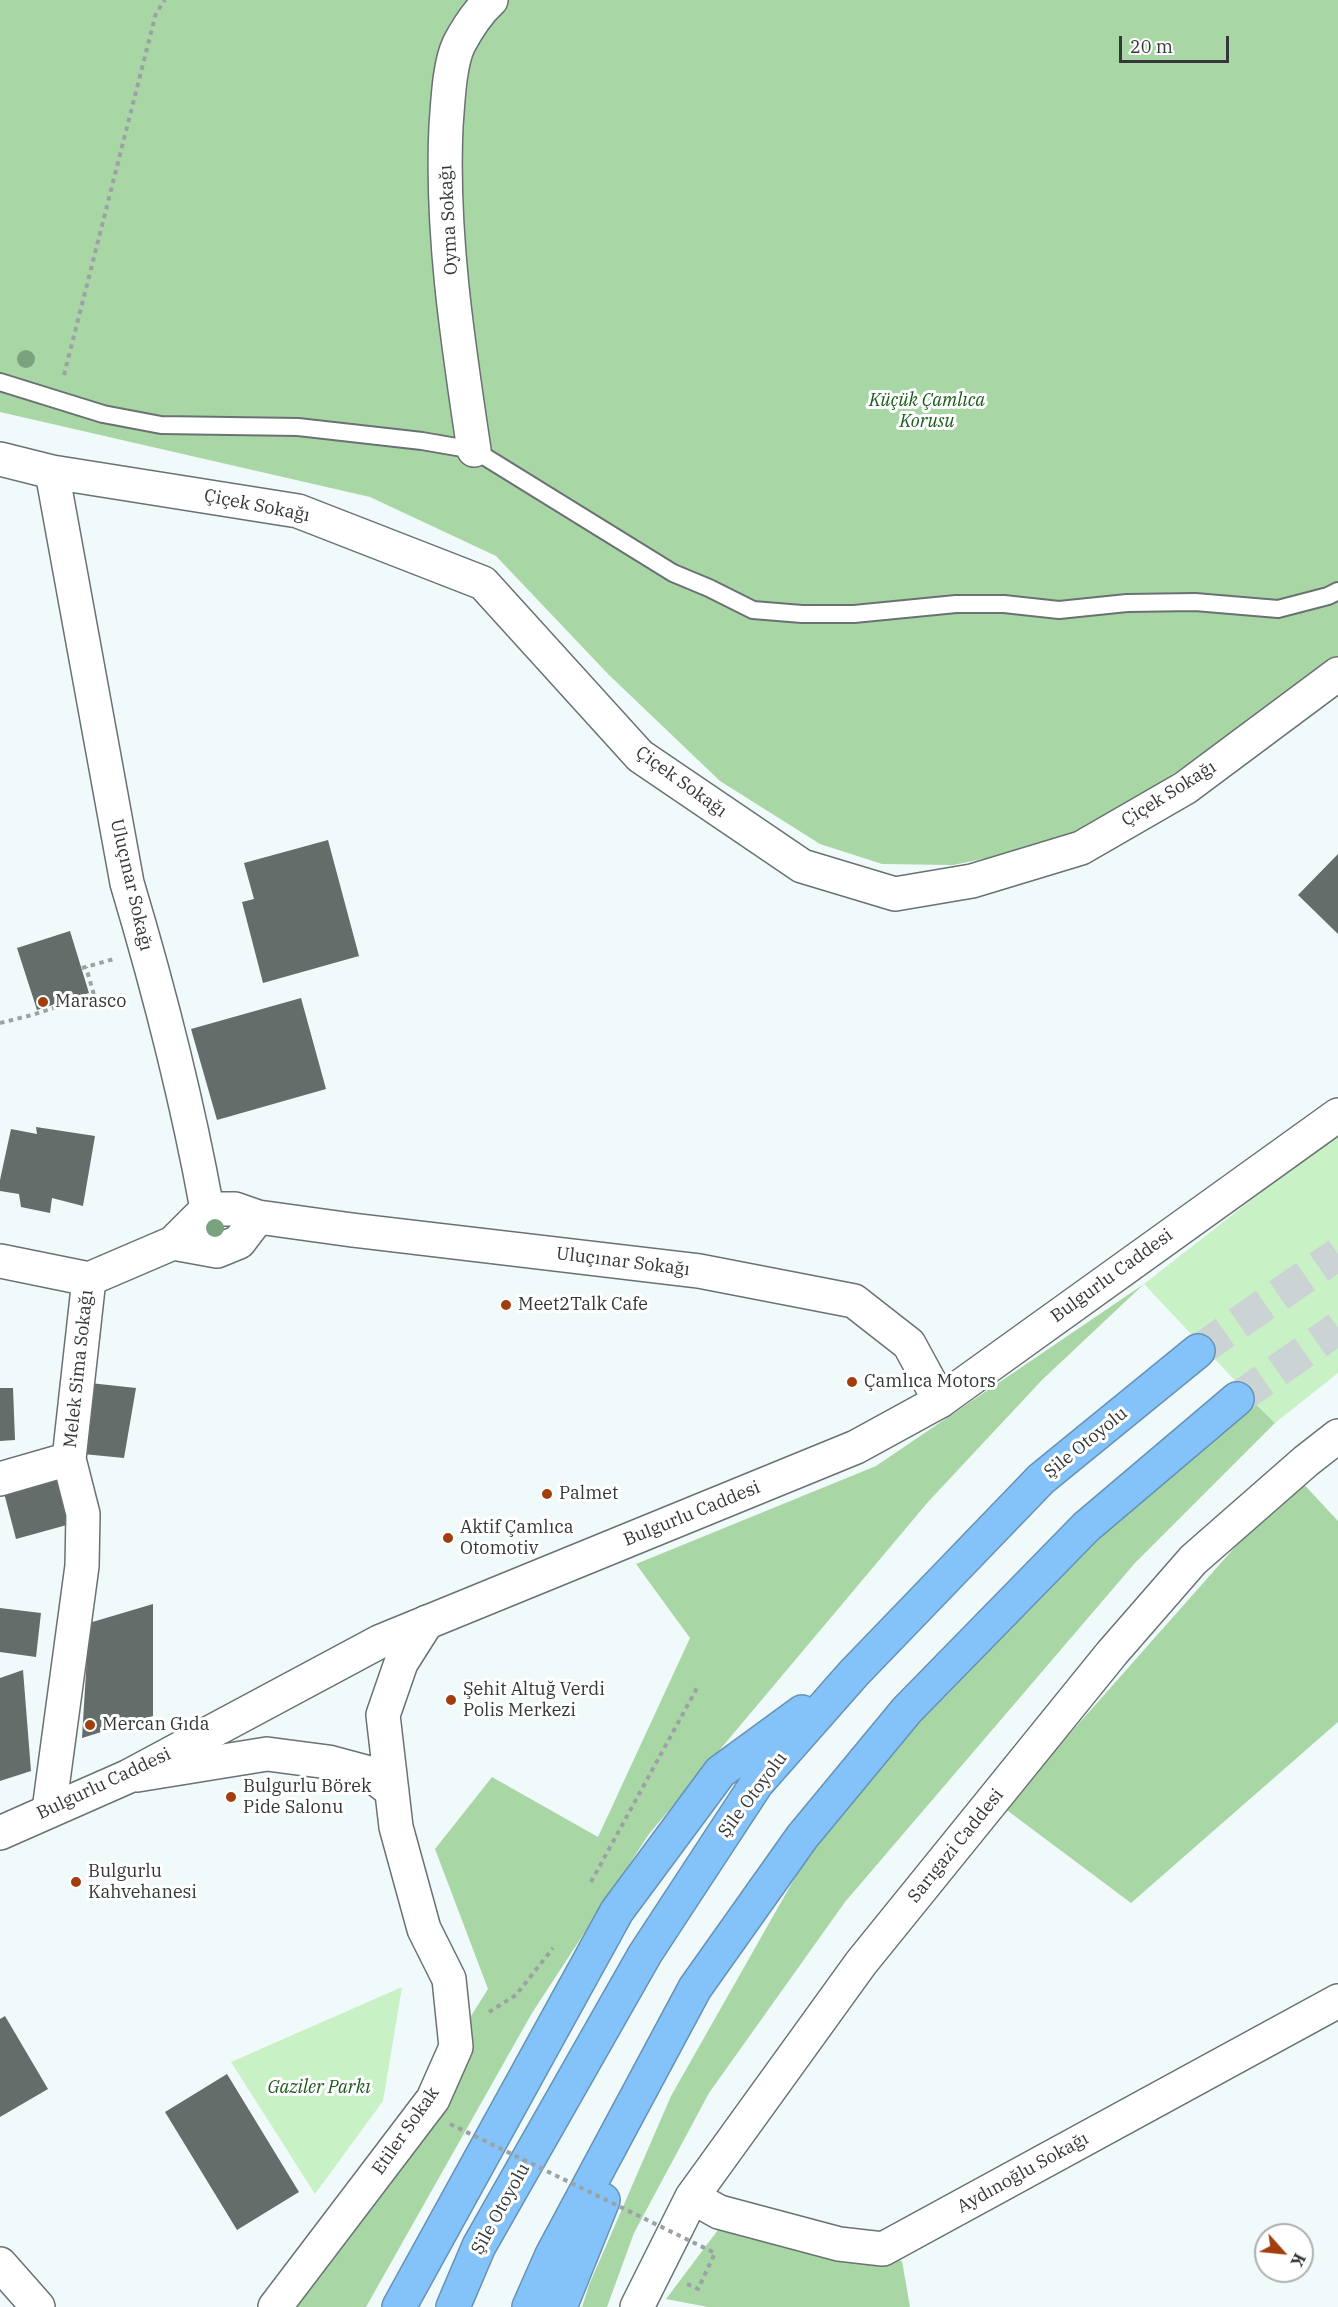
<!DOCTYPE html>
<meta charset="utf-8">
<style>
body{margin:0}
#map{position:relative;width:1338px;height:2307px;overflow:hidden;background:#f1fafb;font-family:"IBM Plex Serif",serif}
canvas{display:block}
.north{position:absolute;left:1254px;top:2223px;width:60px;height:60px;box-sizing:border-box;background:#fff;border:2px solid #aeafaf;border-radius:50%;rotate:117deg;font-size:16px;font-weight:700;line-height:24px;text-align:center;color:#343738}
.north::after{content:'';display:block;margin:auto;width:21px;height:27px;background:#a23e0e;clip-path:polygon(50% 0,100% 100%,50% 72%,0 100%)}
.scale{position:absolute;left:1119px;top:36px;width:110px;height:27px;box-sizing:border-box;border:3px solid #343738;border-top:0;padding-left:8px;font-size:18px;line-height:21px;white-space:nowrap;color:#343738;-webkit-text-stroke:4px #fff;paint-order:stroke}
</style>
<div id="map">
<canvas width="1338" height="2307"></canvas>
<div class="north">K</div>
<div class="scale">20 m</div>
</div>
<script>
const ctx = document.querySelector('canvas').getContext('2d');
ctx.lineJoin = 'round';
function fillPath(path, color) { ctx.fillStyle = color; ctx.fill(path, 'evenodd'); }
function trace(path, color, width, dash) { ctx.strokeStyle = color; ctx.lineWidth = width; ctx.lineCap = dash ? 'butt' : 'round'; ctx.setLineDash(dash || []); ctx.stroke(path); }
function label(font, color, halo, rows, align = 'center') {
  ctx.font = font + ' "IBM Plex Serif",serif'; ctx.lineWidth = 6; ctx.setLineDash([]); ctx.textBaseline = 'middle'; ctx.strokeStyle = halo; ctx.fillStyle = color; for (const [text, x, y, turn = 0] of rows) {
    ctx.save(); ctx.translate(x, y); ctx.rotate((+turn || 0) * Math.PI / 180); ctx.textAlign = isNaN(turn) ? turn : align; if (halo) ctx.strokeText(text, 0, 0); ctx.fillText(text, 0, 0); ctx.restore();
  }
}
const green = new Path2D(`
 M1338 1132V1373L1275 1423 1144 1284Z
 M402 1987 383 2101 315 2194 231 2062Z`);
const forest = new Path2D(`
 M0 0H1338V656L1116 815 1047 846 953 865 882 864 820 844 720 781 608 674 496 556 370 497 0 412Z
 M1144 1284 1042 1380 928 1502 649 1834 532 2013 366 2307H288L488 1989 435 1849 492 1777 598 1837 690 1638 636 1564 876 1466Z
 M1243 1391 1275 1423 1135 1563 845 1902 709 2093 634 2233 607 2307H582L589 2285 671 2096 818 1837 937 1678Z
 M1297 1477 1338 1521V1722L1131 1903 1004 1808Z
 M727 2218 902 2261 910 2307H708L666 2299Z`);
const building = new Path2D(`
 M328 840 359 956 263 983 242 902 254 899 244 863Z
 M1338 854V934L1298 895Z
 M70 931 89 993 37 1010 17 948Z
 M301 998 326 1089 217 1120 191 1029Z
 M36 1127 95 1136 83 1206 52 1198 50 1213 21 1207 19 1194 0 1191V1180L11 1129 37 1134Z
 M90 1383 136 1388 124 1458 83 1454Z
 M0 1388H13L15 1440 0 1441Z
 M60 1474 74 1523 16 1539 3 1489Z
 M153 1604V1716L82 1738 89 1623Z
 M0 1608 41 1613 36 1657 0 1652Z
 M23 1670 31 1771 0 1781V1678Z
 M5 2016 48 2089 0 2117V2019Z
 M227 2074 299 2192 237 2230 165 2112Z`);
const highwayTunnel = new Path2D(`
 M1198 1351 1338 1254
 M1237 1399 1338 1328`);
const path = new Path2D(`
 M64 375 156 13 165 0
 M82 968 114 959
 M0 1023 32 1015 94 995 86 967
 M591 1882 697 1688
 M489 2012 516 1995 553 1948
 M687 2284 698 2289 715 2253`);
const lane = new Path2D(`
 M0 382 103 414 161 425 298 427 422 441 474 450 673 573 709 588 753 610 802 614H854L956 604H1004L1059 610 1127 603 1195 602 1278 609 1328 596 1338 591`);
const street = new Path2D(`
 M474 450C458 343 441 234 446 126 448 102 449 65 459 44 467 29 478 12 491 0
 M0 459 52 472 298 511 483 583 640 756 802 866 895 894 972 881 1081 848 1185 788 1338 674
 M52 472 127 883C159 990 187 1099 207 1209
 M207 1209H235L258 1217 352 1230 699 1271 854 1301 909 1344 940 1401
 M173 1243 217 1251 239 1242 258 1217
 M0 1261 89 1279
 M0 1479 69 1459
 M137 1775 267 1754 328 1762 369 1773 392 1791
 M49 1810 82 1566 83 1514 69 1459 89 1279 173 1243 207 1209
 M0 2264 38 2307
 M275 2307 433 2099 456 2047 449 1979 424 1929 396 1827 383 1715 401 1663 427 1622`);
const secondary = new Path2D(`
 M0 1833 127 1777 379 1642 856 1447 940 1401 1338 1115
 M692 2197 719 2212 839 2244 883 2249 1338 2001
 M637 2307 692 2197 861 1963 1112 1653 1193 1560 1306 1461 1338 1436`);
const highway = new Path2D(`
 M399 2307 617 1911 720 1772 802 1712
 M453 2307 479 2246 645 1954 757 1783 854 1673 1041 1479 1198 1351
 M529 2307 552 2255 695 1988 802 1837 907 1710 1086 1527 1237 1399
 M560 2307 603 2200`);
const pathBridge = new Path2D(`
 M450 2124 715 2253`);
const trees = [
 [26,359],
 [215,1228]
];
const markers = [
 [43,1002,6,"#a23e0e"],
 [506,1305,6,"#a23e0e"],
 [852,1382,6,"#a23e0e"],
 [547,1494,6,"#a23e0e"],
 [448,1538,6,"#a23e0e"],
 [451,1700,6,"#a23e0e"],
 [90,1725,6,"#a23e0e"],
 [231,1797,6,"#a23e0e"],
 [76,1882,6,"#a23e0e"]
];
const streetNames = [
 ["Oyma Sokağı",449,220,-93],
 ["Çiçek Sokağı",257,506,11],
 ["Çiçek Sokağı",681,782,36],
 ["Çiçek Sokağı",1169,794,-32],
 ["Uluçınar Sokağı",131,885,77],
 ["Uluçınar Sokağı",623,1262,7],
 ["Bulgurlu Caddesi",1112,1276,-36],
 ["Melek Sima Sokağı",79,1369,-84],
 ["Şile Otoyolu",1086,1443,-39],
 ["Bulgurlu Caddesi",692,1514,-22],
 ["Bulgurlu Caddesi",104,1784,-25],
 ["Şile Otoyolu",753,1795,-53],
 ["Sarıgazi Caddesi",956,1846,-51],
 ["Etiler Sokak",406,2131,-55],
 ["Aydınoğlu Sokağı",1023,2173,-29],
 ["Şile Otoyolu",501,2209,-61]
];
const parkNames = [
 ["Küçük Çamlıca",927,401],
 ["Korusu",927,422],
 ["Gaziler Parkı",319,2088]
];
const poiNames = [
 ["Marasco",55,1002],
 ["Meet2Talk Cafe",518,1305],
 ["Çamlıca Motors",864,1382],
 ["Palmet",559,1494],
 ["Aktif Çamlıca",460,1528],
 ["Otomotiv",460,1549],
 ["Şehit Altuğ Verdi",463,1690],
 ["Polis Merkezi",463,1711],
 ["Mercan Gıda",102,1725],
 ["Bulgurlu Börek",243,1787],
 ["Pide Salonu",243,1808],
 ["Bulgurlu",88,1872],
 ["Kahvehanesi",88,1893]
];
fillPath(green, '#c8f1c5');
fillPath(forest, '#a8d7a5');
fillPath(building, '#656d6a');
trace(highwayTunnel, '#cbd3d4', 33, [33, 16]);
trace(lane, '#6a7173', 20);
trace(street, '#6a7173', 36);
trace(secondary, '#6a7173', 36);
trace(highway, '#6792b5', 36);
trace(path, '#9ca2a3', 4, [4.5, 4.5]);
trace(lane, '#fff', 16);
trace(street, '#fff', 33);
trace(secondary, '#fff', 33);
trace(highway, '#83c3f9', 33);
trace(pathBridge, '#9ca2a3', 4, [4.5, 4.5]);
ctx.fillStyle = '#7ba27f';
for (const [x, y] of trees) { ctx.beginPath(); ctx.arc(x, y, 9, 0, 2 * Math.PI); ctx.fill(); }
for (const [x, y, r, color] of markers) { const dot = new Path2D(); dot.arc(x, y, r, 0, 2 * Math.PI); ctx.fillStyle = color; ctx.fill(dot); trace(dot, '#fff', 2); }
label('18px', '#343738', '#fff', streetNames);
label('italic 18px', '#1a5a1a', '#fff', parkNames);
label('18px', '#343738', '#fff', poiNames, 'left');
</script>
